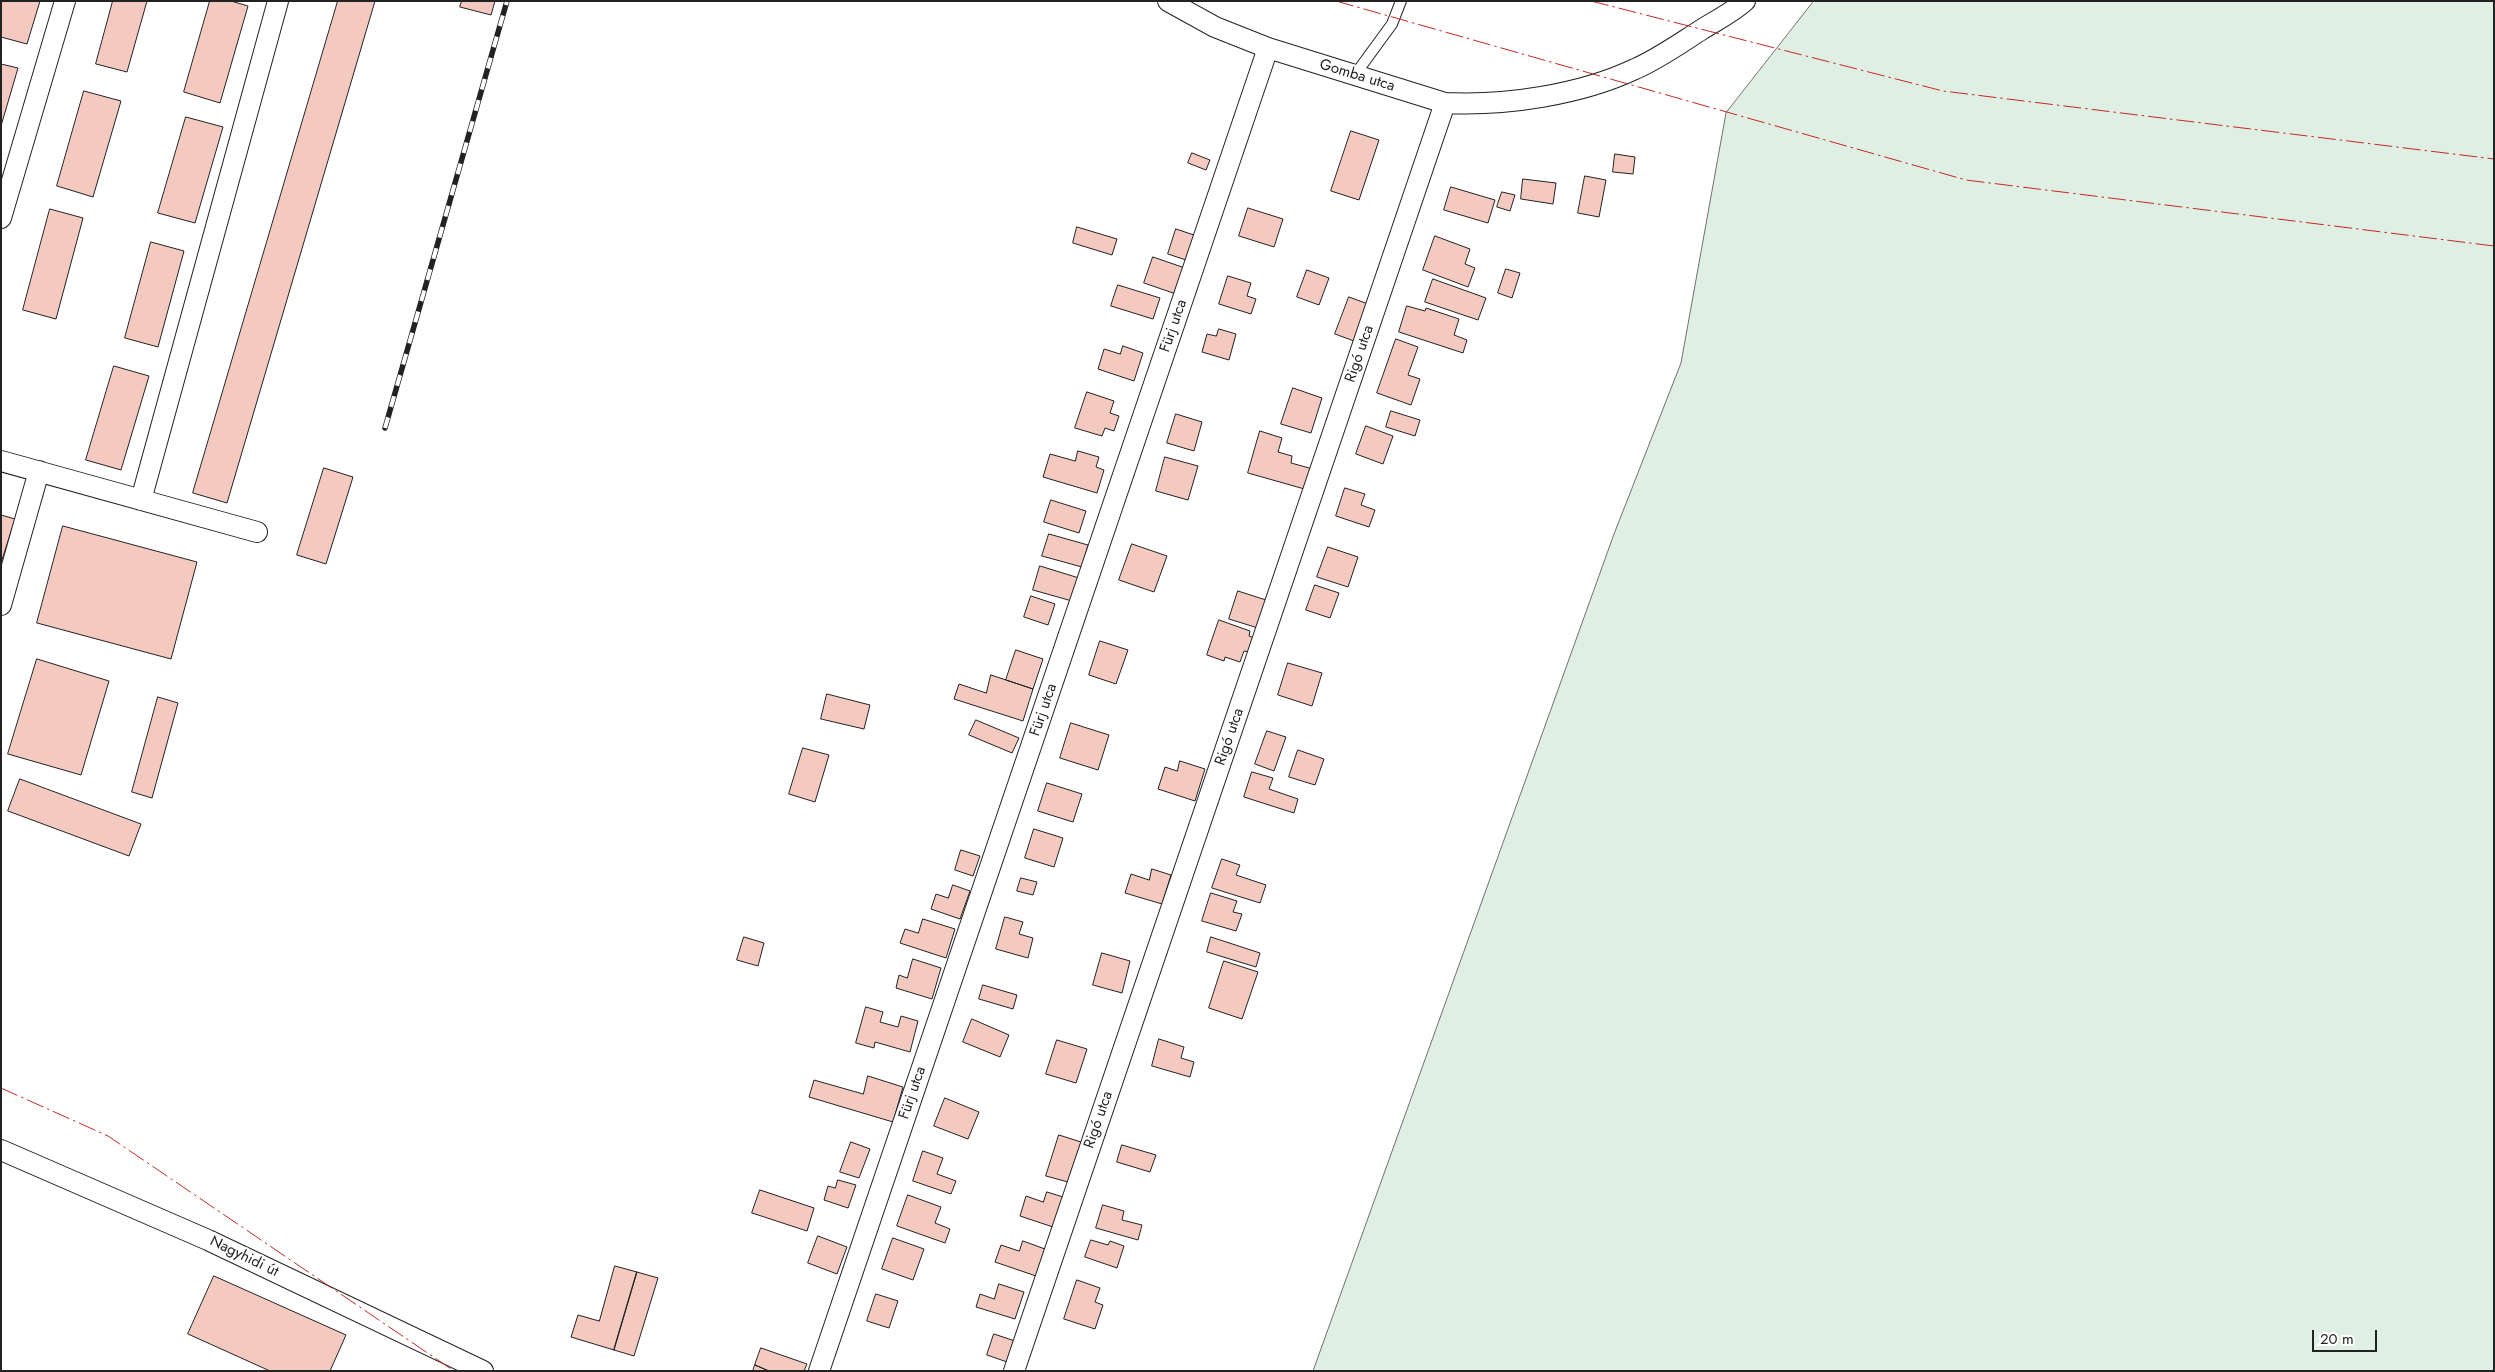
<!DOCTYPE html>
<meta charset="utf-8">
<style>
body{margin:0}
#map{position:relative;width:2495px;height:1372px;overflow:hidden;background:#fff;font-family:Jost,sans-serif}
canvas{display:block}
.frame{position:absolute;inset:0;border:2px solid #222;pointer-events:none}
.scale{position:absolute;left:2312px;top:1330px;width:65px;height:22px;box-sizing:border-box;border:2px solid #222;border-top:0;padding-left:6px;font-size:15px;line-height:18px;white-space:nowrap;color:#222;-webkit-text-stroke:4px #fff;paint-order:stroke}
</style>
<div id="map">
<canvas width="2495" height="1372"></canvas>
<div class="frame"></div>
<div class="scale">20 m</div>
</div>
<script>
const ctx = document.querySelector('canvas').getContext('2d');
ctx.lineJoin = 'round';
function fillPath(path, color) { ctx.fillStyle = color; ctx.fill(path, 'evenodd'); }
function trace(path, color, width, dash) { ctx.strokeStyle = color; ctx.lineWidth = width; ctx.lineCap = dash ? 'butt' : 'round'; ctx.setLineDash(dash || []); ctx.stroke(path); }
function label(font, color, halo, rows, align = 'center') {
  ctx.font = font + ' Jost,sans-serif'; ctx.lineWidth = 4; ctx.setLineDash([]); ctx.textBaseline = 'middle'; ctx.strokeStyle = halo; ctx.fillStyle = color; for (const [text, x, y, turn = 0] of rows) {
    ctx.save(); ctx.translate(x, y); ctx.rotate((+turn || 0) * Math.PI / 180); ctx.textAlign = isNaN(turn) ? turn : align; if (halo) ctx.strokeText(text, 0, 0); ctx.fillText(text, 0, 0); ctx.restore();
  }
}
const green = new Path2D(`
 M1814 1H2494V1371H1313L1614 534 1681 363 1726 113Z`);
const building = new Path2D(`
 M2 1H40L27 44 1 37Z
 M113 1H147L127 72 96 64Z
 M210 1H231L248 6 220 103 184 92Z
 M338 1H375L227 503 193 493Z
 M462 1H495L491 15 460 7Z
 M1 64 18 68 1 126Z
 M84 91 121 101 93 197 57 186Z
 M186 117 223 127 195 223 158 213Z
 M1351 131 1379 140 1359 200 1331 191Z
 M1192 153 1210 160 1206 170 1188 163Z
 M1615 154 1635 157 1633 174 1613 172Z
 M1585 176 1606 180 1599 217 1578 213Z
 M1523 179 1556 183 1553 204 1521 199Z
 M1451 187 1495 200 1488 223 1444 210Z
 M1502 192 1515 195 1510 211 1497 207Z
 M1248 208 1283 219 1274 247 1239 236Z
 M50 209 83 218 56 319 23 310Z
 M1077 227 1117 239 1112 255 1073 243Z
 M1176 229 1194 235 1186 260 1168 254Z
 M1435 236 1470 249 1465 264 1475 268 1468 287 1423 270Z
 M151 242 184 251 158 347 125 338Z
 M1153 257 1185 268 1176 294 1144 283Z
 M1506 269 1520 273 1512 298 1498 293Z
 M1307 270 1329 278 1319 305 1297 297Z
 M1228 276 1251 283 1247 296 1256 299 1251 314 1219 304Z
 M1433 279 1486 298 1478 320 1425 302Z
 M1118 285 1160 298 1153 319 1111 306Z
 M1349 297 1368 304 1354 341 1335 334Z
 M1407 306 1425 311 1426 308 1459 319 1454 335 1467 340 1463 353 1399 332Z
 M1219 329 1236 334 1229 360 1202 352 1207 334 1216 336Z
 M1396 339 1418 347 1408 375 1420 379 1411 405 1377 393Z
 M1123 346 1143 353 1134 381 1098 369 1104 349 1120 354Z
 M114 366 149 376 121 470 86 460Z
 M1293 388 1322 398 1311 433 1281 424Z
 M1087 392 1114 401 1110 413 1119 416 1114 431 1105 428 1102 436 1075 428Z
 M1391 411 1420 420 1415 436 1386 427Z
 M1176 414 1202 422 1194 451 1167 443Z
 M1366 426 1393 436 1383 464 1356 454Z
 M1260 431 1282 438 1278 452 1292 456 1291 463 1313 469 1308 490 1248 473Z
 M1078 451 1099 457 1096 467 1104 470 1097 493 1043 477 1050 454 1075 461Z
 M1165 457 1198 466 1188 500 1156 491Z
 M324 468 353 477 326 564 297 555Z
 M1345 488 1365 494 1361 505 1375 510 1369 527 1336 516Z
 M1051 500 1086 511 1079 533 1044 522Z
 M1 515 15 519 1 563Z
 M63 526 197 562 171 659 37 623Z
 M1049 534 1088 545 1082 567 1042 556Z
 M1132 544 1167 556 1154 592 1119 580Z
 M1328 547 1358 557 1348 587 1317 577Z
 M1040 566 1079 578 1072 601 1033 590Z
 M1315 585 1339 593 1330 618 1306 610Z
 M1238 591 1266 600 1258 628 1229 619Z
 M1031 596 1055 604 1048 625 1024 617Z
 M1219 620 1250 631 1249 636 1254 638 1249 652 1244 651 1240 662 1225 657 1224 661 1207 655Z
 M1100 641 1128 650 1116 684 1089 675Z
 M1016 650 1043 659 1033 689 1006 680Z
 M37 659 109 681 81 775 8 754Z
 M1288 663 1322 673 1312 706 1278 695Z
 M991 675 1033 689 1023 721 954 699 959 684 986 693Z
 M827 694 870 705 864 729 821 719Z
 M158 697 178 703 152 798 132 792Z
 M976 720 1019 738 1012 753 969 735Z
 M1071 723 1109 735 1098 770 1060 758Z
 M1267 731 1286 737 1274 771 1255 764Z
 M803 748 829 755 815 802 789 794Z
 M1298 750 1324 759 1315 785 1289 777Z
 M1180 761 1205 769 1195 801 1158 789 1165 767 1177 771Z
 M1252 772 1273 778 1269 789 1298 799 1294 813 1244 797Z
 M20 779 141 824 129 856 8 811Z
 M1047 783 1082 794 1073 822 1038 811Z
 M1034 829 1063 838 1054 867 1025 858Z
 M961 850 980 856 973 876 955 870Z
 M1222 859 1240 865 1236 875 1266 885 1260 903 1212 888Z
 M1152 869 1171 875 1162 904 1125 893 1131 874 1149 880Z
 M1021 878 1037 882 1033 895 1017 891Z
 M953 885 970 891 960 919 931 909 936 894 948 898Z
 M1211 893 1237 901 1233 912 1242 914 1236 931 1202 921Z
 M1005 917 1023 922 1019 934 1033 938 1028 958 996 949Z
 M923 919 955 929 946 958 900 943 905 929 918 933Z
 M744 937 764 943 758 966 737 960Z
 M1211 937 1260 953 1256 967 1207 952Z
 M1102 953 1130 961 1122 993 1093 985Z
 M913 959 941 968 932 999 896 988 899 975 907 978Z
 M1224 961 1258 972 1242 1019 1209 1008Z
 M983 985 1017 995 1013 1009 979 999Z
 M866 1007 883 1012 880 1022 898 1027 901 1016 918 1021 910 1052 875 1042 874 1048 856 1043Z
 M972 1019 1009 1035 1000 1057 963 1042Z
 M1159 1039 1184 1047 1181 1058 1194 1062 1190 1077 1152 1066Z
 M1057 1040 1087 1049 1076 1083 1046 1074Z
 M868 1076 903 1087 893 1122 809 1097 814 1080 863 1094Z
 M945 1098 979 1112 968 1139 934 1126Z
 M1059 1135 1081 1142 1068 1182 1046 1176Z
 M851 1142 870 1149 859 1178 840 1172Z
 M1122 1145 1156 1155 1150 1172 1117 1162Z
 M923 1151 943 1158 937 1174 956 1181 951 1194 913 1181Z
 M838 1180 856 1185 848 1208 824 1200 828 1186 835 1188Z
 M760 1190 814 1208 807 1231 752 1213Z
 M1047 1192 1063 1197 1053 1227 1020 1216 1026 1196 1043 1202Z
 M908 1195 941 1207 935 1223 950 1229 945 1243 897 1226Z
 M1103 1205 1124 1211 1122 1220 1142 1225 1138 1240 1096 1228Z
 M818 1236 847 1247 837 1274 808 1263Z
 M893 1238 924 1249 913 1280 882 1269Z
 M1091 1240 1108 1245 1110 1241 1124 1246 1117 1268 1085 1257Z
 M1023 1241 1045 1249 1036 1276 995 1262 1001 1245 1019 1251Z
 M615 1266 637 1272 614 1350 571 1337 578 1315 599 1321Z
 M637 1272 658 1278 634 1356 614 1350Z
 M214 1276 346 1335 330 1371H270L188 1334Z
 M1077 1280 1100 1288 1095 1302 1103 1305 1095 1329 1064 1319Z
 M999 1284 1024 1292 1015 1319 976 1307 980 1294 994 1299Z
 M876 1294 898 1301 889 1328 867 1321Z
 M994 1334 1018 1342 1010 1363 987 1355Z
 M761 1348 807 1364 804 1371H769L755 1365Z
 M755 1365 769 1371H753Z`);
const service = new Path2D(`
 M1354 76 1392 24 1401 1`);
const minor = new Path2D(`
 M1168 1 1215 27 1268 48 1445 103C1505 106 1580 95 1635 69 1658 59 1679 44 1701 30 1715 21 1732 13 1745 1
 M1 218 65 1
 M1 461 257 532
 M141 500 278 1
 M1 605 39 471
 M1 1150 208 1240 483 1371
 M819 1371 1268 48
 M1014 1371 1445 103`);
const rail = new Path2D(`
 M385 428 507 1`);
const power = new Path2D(`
 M1336 1 1966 180 2494 246
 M1591 1 1943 91 2494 159
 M1 1088 108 1136 454 1371`);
const streetNames = [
 ["Gomba utca",1357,76,17],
 ["Fürj utca",1174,326,-71],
 ["Rigó utca",1360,354,-71],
 ["Fürj utca",1044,710,-71],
 ["Rigó utca",1230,737,-71],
 ["Fürj utca",913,1093,-71],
 ["Rigó utca",1099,1120,-71],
 ["Nagyhidi út",244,1257,26]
];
fillPath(green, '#e0efe3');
trace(green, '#6f6f6f', 1);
fillPath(building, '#f3c9c0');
trace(building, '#222', 1);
trace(service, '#222', 12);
trace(minor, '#222', 22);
trace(service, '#fff', 10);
trace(minor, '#fff', 20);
trace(rail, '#222', 5.5);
trace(rail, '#fff', 4, [11]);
trace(power, '#c62828', 1, [18, 4, 2.5, 4]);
label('15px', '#222', '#fff', streetNames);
</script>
